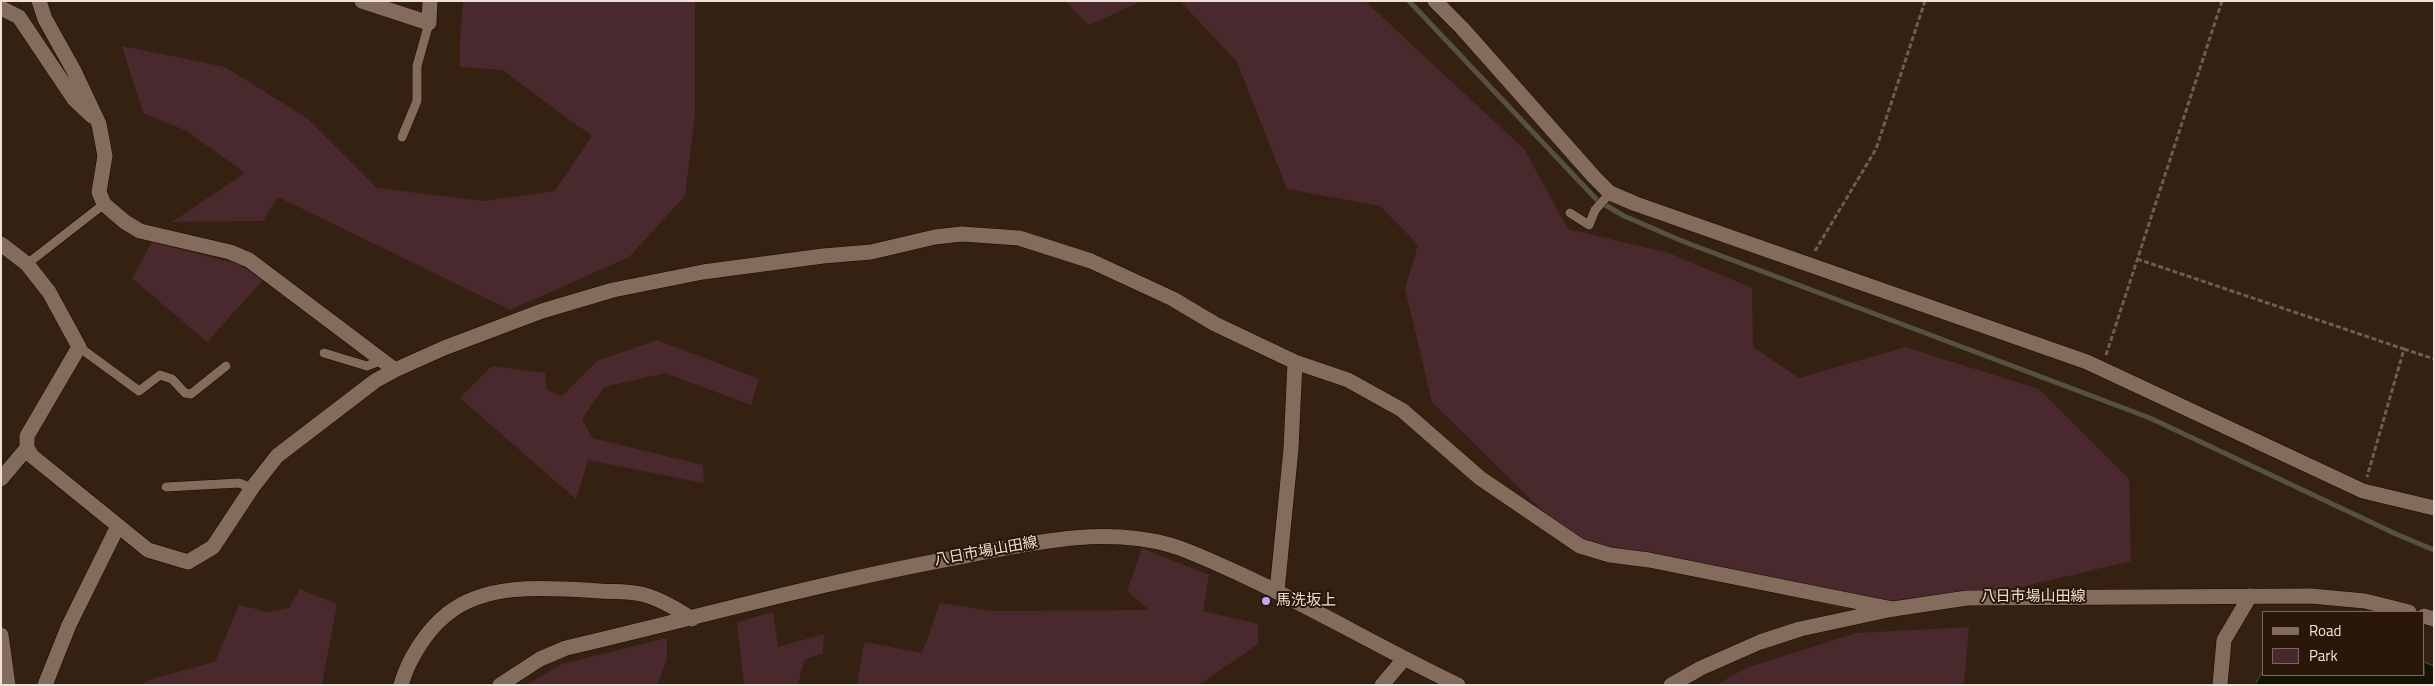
<!DOCTYPE html>
<meta charset="utf-8">
<style>
body{margin:0}
#map{position:relative;width:2435px;height:686px;overflow:hidden;background:#342112;font-family:"Titillium Web",sans-serif}
canvas{display:block}
.frame{position:absolute;inset:0;border:2px solid #eee1d8;pointer-events:none}
.legend{position:absolute;left:2262px;top:611px;width:162px;height:65px;box-sizing:border-box;background:#2a1709;border:1px solid #78685c;margin:0;padding:6px 9px;list-style:none;font-size:15px;color:#eee1d8}
.legend li{display:flex;align-items:center;gap:10px;height:25px}
.legend b{width:25px;border:1px solid #78685c}
</style>
<div id="map">
<canvas width="2435" height="686"></canvas>
<div class="frame"></div>
<ul class="legend">
<li><b style="height:6px;background:#836c5b"></b>Road</li>
<li><b style="height:14px;background:#49292d"></b>Park</li>
</ul>
</div>
<script>
const ctx = document.querySelector('canvas').getContext('2d');
ctx.lineJoin = 'round';
function fillPath(path, color) { ctx.fillStyle = color; ctx.fill(path, 'evenodd'); }
function trace(path, color, width, dash) { ctx.strokeStyle = color; ctx.lineWidth = width; ctx.lineCap = dash ? 'butt' : 'round'; ctx.setLineDash(dash || []); ctx.stroke(path); }
function label(font, color, halo, rows, align = 'center') {
  ctx.font = font + ' "Titillium Web","Noto Sans JP",sans-serif'; ctx.lineWidth = 4; ctx.setLineDash([]); ctx.textBaseline = 'middle'; ctx.strokeStyle = halo; ctx.fillStyle = color; for (const [text, x, y, turn = 0] of rows) {
    ctx.save(); ctx.translate(x, y); ctx.rotate((+turn || 0) * Math.PI / 180); ctx.textAlign = isNaN(turn) ? turn : align; if (halo) ctx.strokeText(text, 0, 0); ctx.fillText(text, 0, 0); ctx.restore();
  }
}
const green = new Path2D(`
 M463 1H695V115L685 196 629 257 510 310 278 197 263 221 172 222 245 173 187 131 143 113 122 46 225 67 307 118 377 188 483 201 555 191 592 136 502 70 460 67V40Z
 M1065 1H1142L1089 25Z
 M1180 1H1365L1524 149 1568 229 1669 253 1752 288 1753 347 1799 378 1905 347 2039 389 2129 479 2131 561 1937 607H1837L1573 541 1432 402 1405 289 1418 245 1380 206 1287 189 1237 62Z
 M152 242 238 264 263 280 207 342 132 278Z
 M657 340 759 379 751 405 665 373 604 387 582 419 592 438 703 465 704 483 588 460 576 499 460 398 492 366 545 373 547 390 562 396 597 361Z
 M1142 548 1209 575 1203 611 1258 624V644L1199 685H857L864 642 922 653 940 603 992 611 1149 610 1127 591Z
 M300 589 337 604 322 685H142L151 679 215 662 239 605 268 612 289 608Z
 M773 612 778 647 824 634 823 653 804 660 798 685H744L737 622Z
 M1969 627 1964 685H1716L1746 668 1856 633Z
 M667 638V660L657 685H526L562 664Z`);
const water = new Path2D(`
 M2424 662 2434 666V685H2255L2264 669V675H2424Z`);
const stream = new Path2D(`
 M1409 1 1597 200 1624 216 1682 241 2150 418 2396 534 2434 550`);
const path = new Path2D(`
 M1815 251 1876 149 1925 1
 M2137 259 2404 349 2367 477
 M2404 349 2434 359
 M2106 355 2222 1`);
const lane = new Path2D(`
 M402 137 417 101V66L429 23
 M1570 213 1589 225 1595 210 1610 193
 M27 264 104 204
 M79 347 139 391 160 375 172 379 185 393 191 394 226 366
 M324 353 367 366 382 360
 M166 487 239 483 252 488`);
const street = new Path2D(`
 M39 1 45 19 74 71 99 124 105 156 99 192 104 204 125 222 140 231 230 252 249 260 395 370
 M362 1 429 23 430 1
 M1435 1 1462 28 1594 177 1610 193 1636 204 2087 362 2363 491 2434 508
 M1 8 19 17 74 99 92 116
 M1 244 27 264 49 292 79 347 27 436V448L32 456 148 550 188 562 213 547 252 488 277 456 375 381 395 370 444 348 542 311 613 290 703 272 823 256 871 252 935 237 962 234 1019 238 1091 261 1173 299 1215 324 1295 362 1348 380 1402 410 1480 478 1580 546 1610 555 1649 560 1893 609
 M1 479 27 448
 M1277 591 1291 449 1295 362
 M1 635 8 685
 M45 685 69 625 118 526
 M401 685C408 660 426 631 446 615 486 581 551 588 600 591 613 592 628 591 641 594 659 598 677 609 692 619
 M1382 685 1404 659
 M2220 685 2224 640 2250 596`);
const secondary = new Path2D(`
 M2424 616 2434 619
 M500 685 540 659 566 648C699 617 831 580 965 556 1032 543 1103 526 1170 545 1194 552 1217 564 1240 574 1314 608 1384 650 1458 685
 M1671 685 1701 668 1760 642 1800 629 1893 609 1967 598 2311 596 2365 601 2409 612`);
const markers = [
 [1266,601,5,"#c5a7f1"]
];
const streetNames = [
 ["八日市場山田線",986,552,-10],
 ["八日市場山田線",2033,597]
];
const poiNames = [
 ["馬洗坂上",1276,601]
];
fillPath(green, '#49292d');
fillPath(water, '#151301');
trace(water, '#565142', 1);
trace(stream, '#565142', 5);
trace(lane, '#1b0a00', 10);
trace(street, '#1b0a00', 16);
trace(secondary, '#1b0a00', 16);
trace(path, '#6f5d50', 3, [5, 2.5]);
trace(lane, '#836c5b', 9);
trace(street, '#836c5b', 15);
trace(secondary, '#836c5b', 15);
for (const [x, y, r, color] of markers) { const dot = new Path2D(); dot.arc(x, y, r, 0, 2 * Math.PI); ctx.fillStyle = color; ctx.fill(dot); trace(dot, '#2a1709', 2); }
label('15px', '#eee1d8', '#2a1709', streetNames);
label('15px', '#eee1d8', '#2a1709', poiNames, 'left');
</script>
